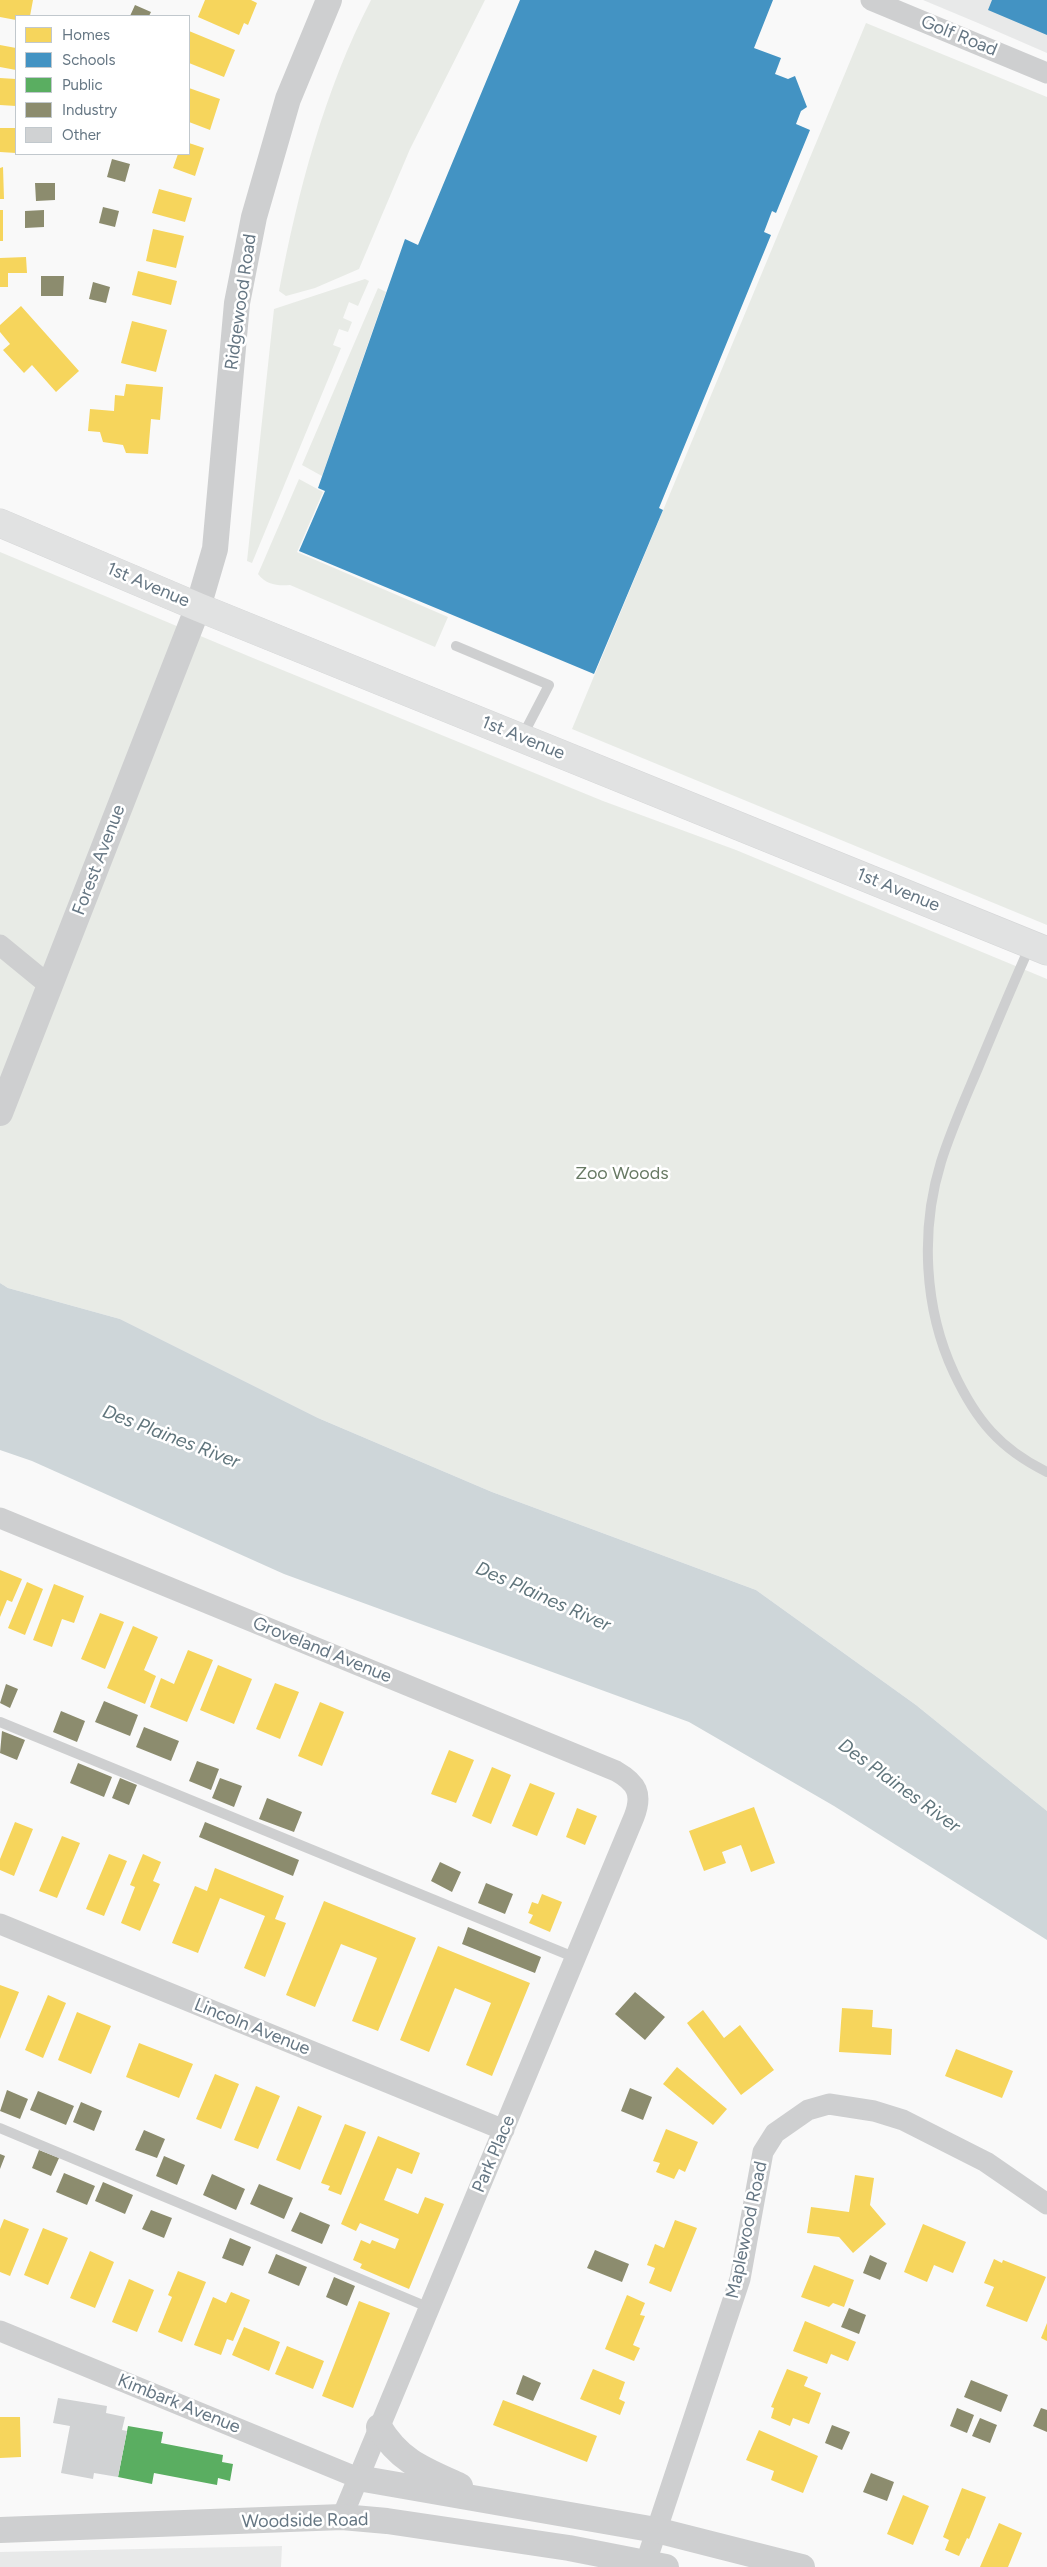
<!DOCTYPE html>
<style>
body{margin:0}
#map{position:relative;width:1047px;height:2567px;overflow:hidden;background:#f9f9f9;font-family:Figtree,sans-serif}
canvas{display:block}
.legend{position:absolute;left:15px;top:15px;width:175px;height:140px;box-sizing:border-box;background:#fff;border:1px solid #c1c8cd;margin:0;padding:6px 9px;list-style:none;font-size:15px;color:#657683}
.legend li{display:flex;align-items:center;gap:10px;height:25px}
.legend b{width:25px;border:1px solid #c1c8cd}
</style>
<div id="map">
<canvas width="1047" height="2567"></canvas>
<ul class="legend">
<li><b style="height:14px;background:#f6d55c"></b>Homes</li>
<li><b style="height:14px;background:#4393c3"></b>Schools</li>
<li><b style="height:14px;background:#5aae61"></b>Public</li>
<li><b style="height:14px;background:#8c8c6e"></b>Industry</li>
<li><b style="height:14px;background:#d0d2d3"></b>Other</li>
</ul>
</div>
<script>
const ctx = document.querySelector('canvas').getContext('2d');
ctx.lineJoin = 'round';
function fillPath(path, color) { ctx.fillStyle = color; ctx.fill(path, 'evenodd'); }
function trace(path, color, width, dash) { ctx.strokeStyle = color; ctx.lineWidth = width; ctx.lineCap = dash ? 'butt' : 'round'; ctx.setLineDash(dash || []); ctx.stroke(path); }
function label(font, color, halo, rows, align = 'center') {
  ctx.font = font + ' Figtree,sans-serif'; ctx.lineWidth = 5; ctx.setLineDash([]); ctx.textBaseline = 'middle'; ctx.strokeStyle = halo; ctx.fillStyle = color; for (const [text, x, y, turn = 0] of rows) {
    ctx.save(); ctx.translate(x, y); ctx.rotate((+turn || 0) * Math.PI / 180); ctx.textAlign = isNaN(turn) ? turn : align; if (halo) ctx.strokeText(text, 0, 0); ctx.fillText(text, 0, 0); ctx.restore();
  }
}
const built = new Path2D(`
 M923 0H1047V53L978 23Z
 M282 2546 281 2567H0V2552Z`);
const green = new Path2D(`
 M371 0H485L410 149 359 269 315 288 286 296 279 291C298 191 324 91 371 0Z
 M866 23 1047 97V925L572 729Z
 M365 279 369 281 358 306 349 302 343 318 352 322 348 332 339 329 333 345 341 348 252 563 247 561 274 309Z
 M378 288 386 292 322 476 302 465Z
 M299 479 323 492 297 552 448 617 435 647 290 585C278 586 266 585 258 574Z
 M0 552 253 658 603 801 736 850 1047 979V1811L916 1705 756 1590 492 1492 318 1418 120 1319 8 1288 0 1283Z`);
const water = new Path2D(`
 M0 1283 8 1288 120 1319 318 1418 492 1492 756 1590 916 1705 1047 1811V1940L834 1806 689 1722 284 1574 32 1461 0 1450Z`);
const homes = new Path2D(`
 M0 0H33L30 16H16V20L0 17Z
 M205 0H251L257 3 248 25 244 23 239 35 198 17Z
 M189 31 235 50 224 77 189 63Z
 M0 45 16 48V70L0 67Z
 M0 78 16 79V106L0 105Z
 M189 88 220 99 210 130 189 122Z
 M0 128H16V153L0 152Z
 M189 143 204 148 195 176 173 168 178 154H189Z
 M3 167 4 199H0V168Z
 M159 189 192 198 185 222 152 213Z
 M0 210H3V241H0Z
 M153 229 184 236 176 268 146 261Z
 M26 257 27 273H8V287H0V258Z
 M138 271 177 281 171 305 132 295Z
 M21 306 79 371 56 392 32 365 24 373 3 350 10 344 0 332V325Z
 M132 321 167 330 156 372 121 363Z
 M126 384 163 387 160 420 151 419 148 454 126 453 123 445 103 442 100 432 88 431 90 409 114 411 115 395 124 396Z
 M0 1570 22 1579 12 1602 7 1600 0 1617Z
 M27 1582 43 1589 25 1635 8 1628Z
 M54 1584 84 1596 74 1623 62 1619 52 1647 33 1640Z
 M100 1613 124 1622 105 1669 81 1659Z
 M133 1626 158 1637 144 1670 156 1676 145 1704 107 1688Z
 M188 1650 213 1660 187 1722 150 1707 161 1678 174 1684Z
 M218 1665 252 1679 234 1724 200 1710Z
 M275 1683 299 1692 280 1739 256 1729Z
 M320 1702 344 1712 322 1766 298 1756Z
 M449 1750 474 1760 456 1803 431 1794Z
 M492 1767 511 1775 491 1824 472 1816Z
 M530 1783 555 1793 537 1836 512 1826Z
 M754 1807 775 1863 751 1872 741 1845 722 1852 726 1863 704 1871 689 1831Z
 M577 1808 597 1816 585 1845 566 1837Z
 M15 1822 33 1829 14 1876 0 1870V1859Z
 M62 1836 80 1843 57 1898 39 1891Z
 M109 1854 127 1861 104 1916 86 1909Z
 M143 1854 161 1862 153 1881 160 1884 140 1931 121 1923 135 1887 130 1885Z
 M215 1868 284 1896 275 1919 286 1923 265 1977 244 1968 265 1916 220 1898 198 1953 172 1943 195 1886 207 1891Z
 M542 1894 562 1902 550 1932 529 1923 533 1915 528 1913 532 1902 538 1904Z
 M324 1901 416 1938 378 2031 352 2021 377 1958 341 1944 315 2007 286 1995Z
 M438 1946 530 1983 492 2076 466 2065 491 2003 455 1988 429 2052 400 2040Z
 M0 1985 19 1992 0 2039Z
 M48 1995 66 2003 43 2058 25 2050Z
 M842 2008 873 2010 872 2027 892 2029 891 2055 839 2052Z
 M703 2010 724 2038 740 2025 774 2070 741 2095 687 2023Z
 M77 2012 111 2026 91 2074 58 2060Z
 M139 2043 193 2064 179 2098 126 2077Z
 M956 2049 1013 2071 1002 2098 945 2076Z
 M677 2067 727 2109 713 2125 663 2084Z
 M215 2074 239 2084 221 2129 196 2119Z
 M256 2086 280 2096 258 2149 234 2140Z
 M298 2106 322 2116 300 2170 276 2160Z
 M345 2124 366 2132 341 2195 328 2190 330 2186 321 2183Z
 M666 2129 698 2142 685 2172 679 2169 674 2179 656 2172 660 2163 653 2161Z
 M378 2136 420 2153 412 2174 397 2168 384 2200 418 2214 425 2197 444 2204 409 2289 360 2268 362 2264 353 2260 361 2240 370 2244 372 2240 395 2249 399 2239 360 2223 356 2231 341 2224Z
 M855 2175 874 2178 870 2205 886 2224 853 2253 839 2237 807 2233 811 2207 849 2212Z
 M4 2219 29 2229 10 2276 0 2272V2229Z
 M675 2220 697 2228 671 2292 649 2283 655 2268 647 2265 655 2244 664 2248Z
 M923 2224 966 2242 953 2273 934 2265 927 2282 904 2272Z
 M43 2228 68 2238 48 2285 24 2275Z
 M90 2251 114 2262 95 2308 70 2298Z
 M994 2259 1002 2263 1003 2260 1046 2277 1027 2322 986 2306 994 2287 984 2283Z
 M814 2265 854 2280 844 2307 833 2303 829 2307 801 2297Z
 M178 2271 206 2282 182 2342 158 2332 172 2297 168 2295Z
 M129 2279 154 2290 137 2332 112 2322Z
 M231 2292 250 2300 233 2341 227 2339 221 2355 194 2345 213 2297 226 2303Z
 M627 2295 645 2303 640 2315 645 2316 633 2345 640 2348 634 2361 605 2349Z
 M359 2301 390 2313 353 2408 322 2396Z
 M805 2321 856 2342 848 2361 831 2354 827 2364 793 2351Z
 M1047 2323V2341L1041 2338Z
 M244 2327 280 2342 269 2371 232 2355Z
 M287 2346 324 2361 313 2389 275 2374Z
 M593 2369 625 2382 619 2399 625 2402 620 2415 580 2399Z
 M787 2369 808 2377 804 2386 821 2393 809 2424 793 2418 790 2426 771 2418 774 2408 771 2407Z
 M503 2400 597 2436 587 2462 493 2425Z
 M0 2417H20L21 2457 0 2458Z
 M759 2430 818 2456 803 2493 771 2480 774 2471 746 2460Z
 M962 2488 986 2497 969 2539 967 2538 959 2556 945 2550 949 2540 943 2537Z
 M903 2495 929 2506 913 2545 887 2534Z
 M999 2523 1022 2533 1008 2567H980Z`);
const schools = new Path2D(`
 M520 0H773L754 48 781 58 775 74 788 79 795 76 807 107 801 111 796 124 810 130 776 213 772 211 764 232 771 235 659 508 663 510 594 674 299 551 325 491 318 488 405 239 418 245Z
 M992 0H1047V35L988 10Z`);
const public = new Path2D(`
 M128 2426 163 2432 161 2443 223 2455 222 2462 233 2464 230 2481 218 2478 217 2485 154 2473 152 2484 118 2477Z`);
const industry = new Path2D(`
 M135 5 151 12 149 16H130Z
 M112 159 130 164 125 182 107 177Z
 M35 183H55V200L36 201Z
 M103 207 119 211 115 227 99 223Z
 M44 210V227L25 228V211Z
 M41 276H64L63 296H41Z
 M93 282 110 287 106 303 89 299Z
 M6 1684 18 1689 10 1708 0 1703Z
 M104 1701 138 1715 130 1736 95 1722Z
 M61 1711 85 1721 77 1742 53 1732Z
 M144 1727 179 1741 171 1761 136 1747Z
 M2 1731 25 1740 17 1760 0 1753Z
 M197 1761 219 1769 211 1790 189 1781Z
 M78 1763 112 1777 104 1797 70 1783Z
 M120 1778 137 1785 129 1805 112 1798Z
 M220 1778 242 1786 234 1807 212 1798Z
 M267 1798 302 1812 294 1832 259 1819Z
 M205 1822 299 1860 293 1876 199 1837Z
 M440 1862 461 1872 452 1892 431 1881Z
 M486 1883 513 1894 505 1914 478 1903Z
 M468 1927 541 1957 535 1973 462 1944Z
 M635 1992 665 2017 645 2040 615 2014Z
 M630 2088 652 2097 643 2120 621 2111Z
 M7 2090 28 2099 20 2119 0 2111Z
 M38 2091 74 2106 66 2125 30 2110Z
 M81 2102 102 2111 94 2131 73 2122Z
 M144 2130 165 2139 157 2158 135 2150Z
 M39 2150 59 2158 51 2176 32 2168Z
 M0 2154 5 2156 0 2169Z
 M164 2156 185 2165 177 2185 156 2176Z
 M64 2173 95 2186 87 2205 56 2192Z
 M212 2174 245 2189 236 2210 203 2195Z
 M103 2182 133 2195 125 2214 95 2201Z
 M259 2184 293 2198 284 2219 250 2204Z
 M151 2210 172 2218 164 2238 142 2229Z
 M300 2212 330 2225 322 2244 291 2231Z
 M230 2238 251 2247 243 2266 222 2258Z
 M595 2250 629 2264 622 2282 587 2268Z
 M276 2254 307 2267 299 2286 268 2273Z
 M870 2255 887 2263 880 2280 863 2273Z
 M334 2277 355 2286 347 2306 326 2297Z
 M849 2308 866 2315 859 2334 841 2327Z
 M523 2375 541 2383 533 2401 516 2394Z
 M971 2380 1008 2395 1001 2412 964 2397Z
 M957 2408 974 2415 967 2433 950 2426Z
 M1041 2408 1047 2410V2432L1033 2426Z
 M980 2418 997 2425 990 2443 972 2436Z
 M832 2425 850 2432 842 2450 825 2443Z
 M871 2473 894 2482 887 2501 863 2492Z`);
const building = new Path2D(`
 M58 2398 107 2406 106 2413 125 2417 122 2430 127 2431 118 2477 94 2473 93 2479 61 2473 70 2426 53 2423Z`);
const service = new Path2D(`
 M456 646 549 685 522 737
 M1030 946C1012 986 995 1027 978 1068 965 1099 951 1130 941 1162 920 1230 924 1309 954 1373 976 1420 1000 1449 1047 1472
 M0 1722 576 1958
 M0 2128 430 2308`);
const minor = new Path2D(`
 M871 0 1047 73
 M0 945 50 986
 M0 1518 616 1771C637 1783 643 1794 634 1817L342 2517
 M0 1924 504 2130
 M0 2331 358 2478
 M646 2562 740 2279 763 2152 775 2133 808 2110 829 2104 874 2111 903 2120 986 2162 1047 2204`);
const tertiary = new Path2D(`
 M0 1113 198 607 215 549 237 303 254 217 288 99 329 0
 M379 2427C400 2462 425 2470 460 2486
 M358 2478 656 2530 802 2567
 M0 2530 342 2517 387 2521 569 2548 666 2567`);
const primary = new Path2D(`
 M0 523 198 607 1047 951`);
const streetNames = [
 ["Golf Road",959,36,22],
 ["Ridgewood Road",241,302,-82],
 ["1st Avenue",148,585,23],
 ["1st Avenue",523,738,22],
 ["Forest Avenue",99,860,-69],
 ["1st Avenue",898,890,22],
 ["Groveland Avenue",322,1650,22],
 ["Lincoln Avenue",252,2027,22],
 ["Park Place",494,2154,-67],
 ["Maplewood Road",747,2230,-78],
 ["Kimbark Avenue",179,2404,22],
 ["Woodside Road",305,2521,-1]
];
const parkNames = [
 ["Zoo Woods",622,1174]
];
const waterNames = [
 ["Des Plaines River",171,1437,21],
 ["Des Plaines River",543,1597,24],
 ["Des Plaines River",899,1786,36]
];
fillPath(built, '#e8e9e9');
fillPath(green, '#e8ebe6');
fillPath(water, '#ced6d9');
fillPath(homes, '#f6d55c');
fillPath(schools, '#4393c3');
fillPath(public, '#5aae61');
fillPath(industry, '#8c8c6e');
fillPath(building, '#d0d2d3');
trace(primary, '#d5d6d7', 29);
trace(service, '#cecfd0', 10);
trace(minor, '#cecfd0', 21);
trace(tertiary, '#cecfd0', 26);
trace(primary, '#e1e2e2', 28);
label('18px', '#657683', '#fff', streetNames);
label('18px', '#687a64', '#fff', parkNames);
label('italic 19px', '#60757c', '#fff', waterNames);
</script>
